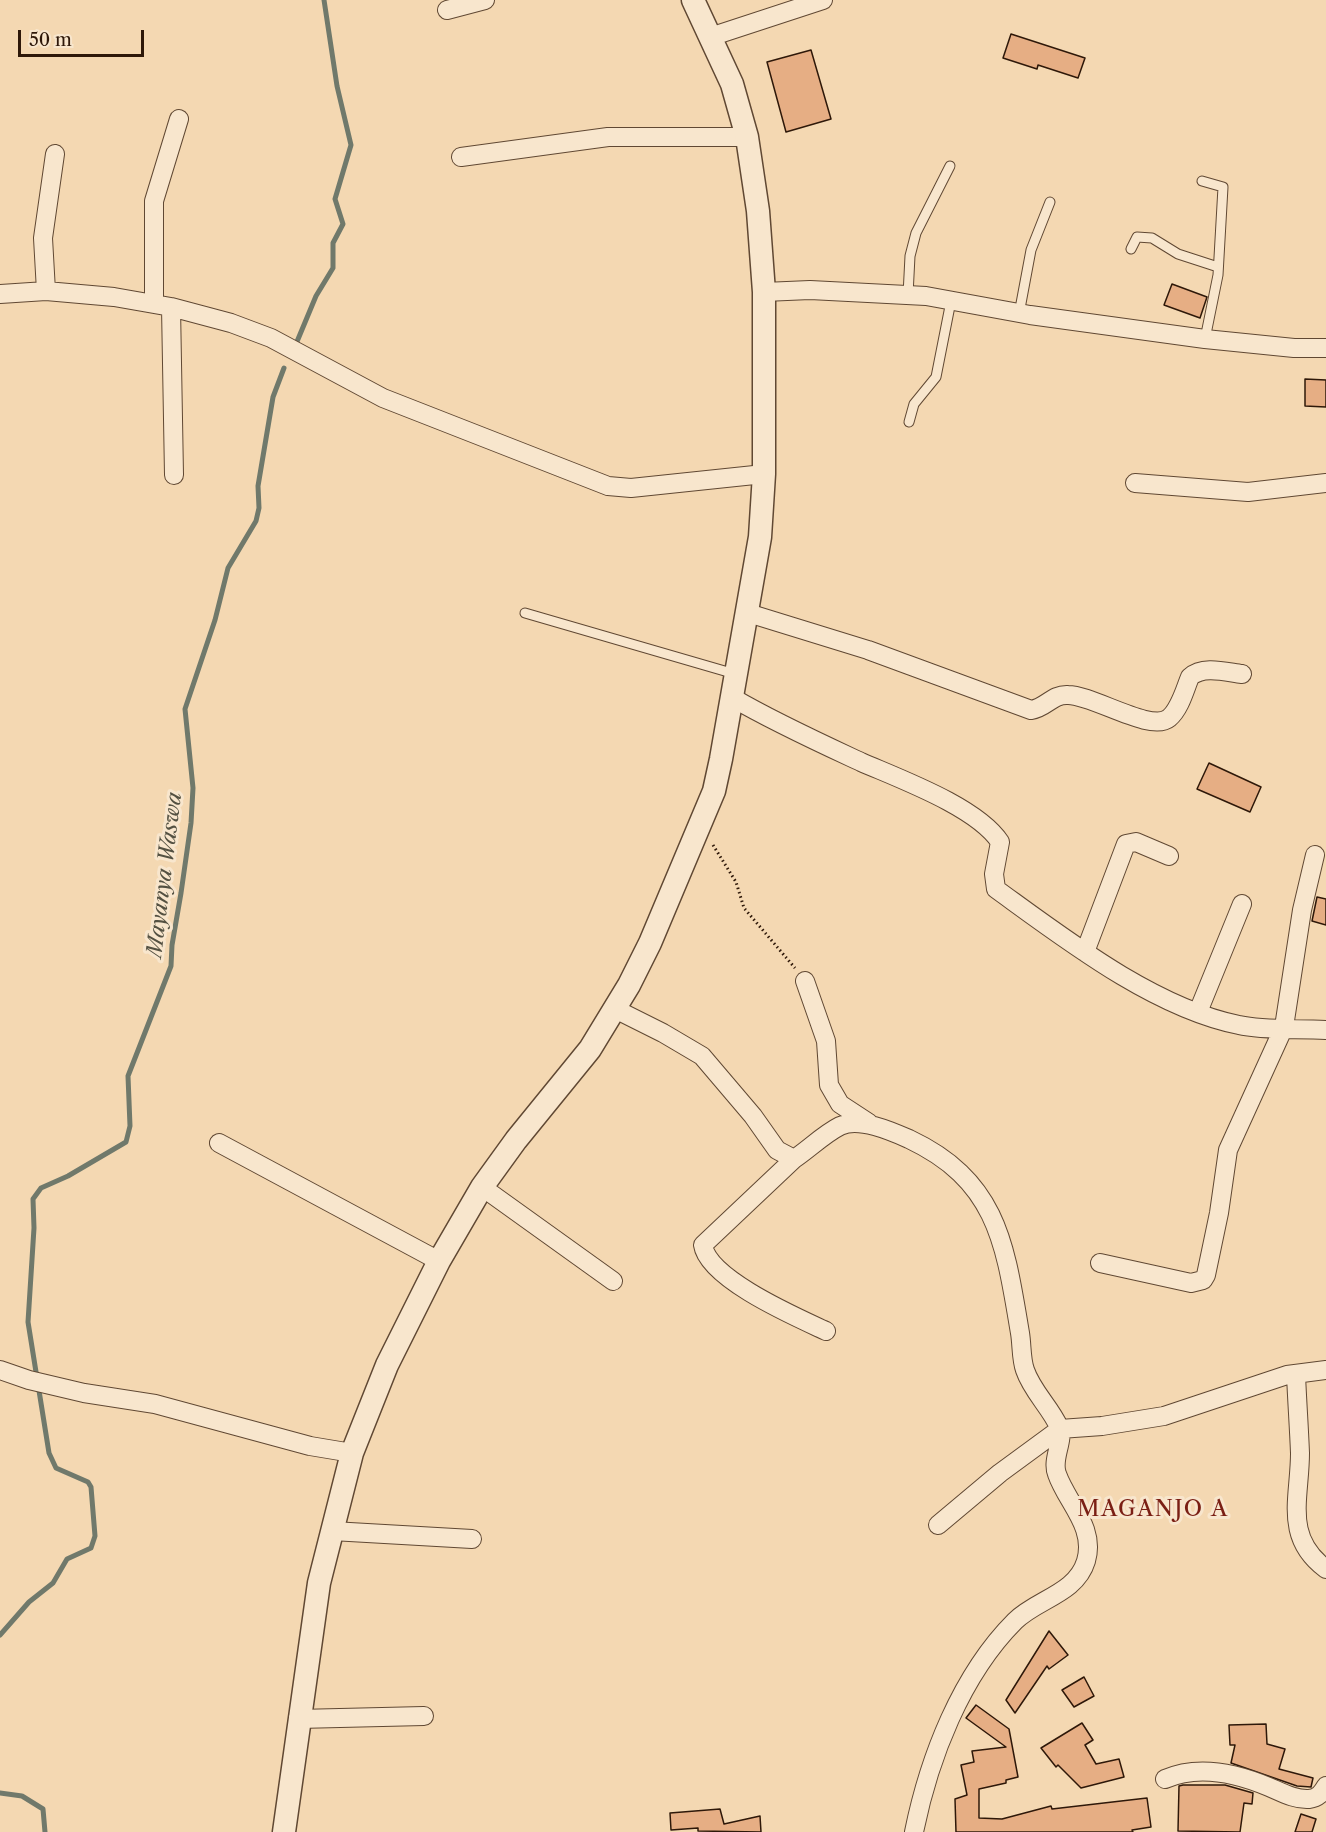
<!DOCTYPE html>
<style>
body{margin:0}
#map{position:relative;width:1326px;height:1832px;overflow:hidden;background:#f4d8b2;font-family:"Libre Caslon Text",serif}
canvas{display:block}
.scale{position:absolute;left:18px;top:30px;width:126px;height:27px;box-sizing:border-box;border:3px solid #2e1809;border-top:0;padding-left:8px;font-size:18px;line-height:21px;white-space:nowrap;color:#2e1809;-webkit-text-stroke:4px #f8e6cd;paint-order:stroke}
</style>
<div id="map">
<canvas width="1326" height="1832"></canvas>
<div class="scale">50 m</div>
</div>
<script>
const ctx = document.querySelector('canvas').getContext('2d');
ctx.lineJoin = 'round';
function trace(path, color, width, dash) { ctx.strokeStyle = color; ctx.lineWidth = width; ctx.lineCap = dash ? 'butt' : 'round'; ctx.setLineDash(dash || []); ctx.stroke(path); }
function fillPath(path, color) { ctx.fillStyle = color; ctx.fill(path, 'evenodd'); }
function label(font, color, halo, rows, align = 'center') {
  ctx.font = font + ' "Libre Caslon Text",serif'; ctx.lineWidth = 6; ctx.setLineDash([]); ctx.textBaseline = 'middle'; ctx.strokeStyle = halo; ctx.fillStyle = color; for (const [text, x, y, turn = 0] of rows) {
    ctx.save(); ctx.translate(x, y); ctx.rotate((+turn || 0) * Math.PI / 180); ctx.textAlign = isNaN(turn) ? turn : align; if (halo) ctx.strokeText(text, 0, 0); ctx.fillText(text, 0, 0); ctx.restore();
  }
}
const stream = new Path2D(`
 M296 344 316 296 333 268V243L343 224 335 199 351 145 337 86 324 0
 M0 1635 29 1602 53 1583 67 1559 91 1548 95 1536 91 1487 88 1482 56 1468 49 1453 28 1322 34 1228 33 1199 41 1188 68 1176 126 1142 130 1126 128 1076 171 966 172 945 181 893 191 823 193 788 185 709 215 620 228 568 256 521 259 508 258 486 273 397 284 368
 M0 1793 22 1796 43 1809 45 1832`);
const building = new Path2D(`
 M1011 34 1085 58 1078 78 1038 65 1037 69 1003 58Z
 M811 50 831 119 786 132 767 62Z
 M1172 284 1207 297 1200 318 1164 305Z
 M1305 379 1326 380V407L1305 406Z
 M1209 763 1261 787 1250 812 1197 789Z
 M1317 897 1326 899V925L1312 921Z
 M1049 1631 1068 1655 1049 1669 1047 1666 1015 1713 1006 1700Z
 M1084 1677 1094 1696 1074 1707 1062 1690Z
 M976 1705 1009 1729 1018 1777 1006 1780V1783L979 1789V1818L1002 1819 1051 1806 1052 1809 1147 1798 1151 1827 1132 1830 1133 1832H956L955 1799 967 1795 961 1765 974 1762 972 1751 1006 1747 966 1718Z
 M1082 1723 1093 1740 1085 1745 1096 1764 1119 1759 1124 1777 1081 1788 1058 1765 1056 1767 1041 1748Z
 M1266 1724 1267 1744 1285 1749 1279 1769 1313 1778 1311 1787 1297 1786 1231 1763 1235 1745H1230L1229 1725Z
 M1183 1785H1225L1253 1793 1252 1804 1244 1803 1240 1832 1178 1831 1179 1786Z
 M720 1809 724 1824 760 1816 761 1832 698 1831V1828L671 1830 670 1813Z
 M1301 1814 1316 1819 1312 1832H1295Z`);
const path = new Path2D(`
 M713 845 736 882 744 908 795 968`);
const service = new Path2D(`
 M1202 181 1223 187 1218 275 1205 339
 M1131 249 1137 237 1152 238 1178 254 1218 267
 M908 295 910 256 916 233 950 166
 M1019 314 1031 250 1050 202
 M909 422 914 404 936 377 951 301
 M525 613 735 674`);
const minor = new Path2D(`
 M447 10 485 0
 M710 37 823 0
 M461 157 608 137H747
 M46 291 43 238 55 154
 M764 292 810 290 926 296 1030 315 1205 339 1294 348H1326
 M0 294 46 291 114 297 171 307 231 323 271 338 383 398 608 486 631 488 764 474
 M154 303V201L179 119
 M171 307 174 475
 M1135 483 1248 492 1326 483
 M748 613 868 650 1031 710C1046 708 1052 694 1068 695 1093 695 1151 733 1169 718 1180 709 1185 689 1190 677 1203 665 1226 672 1242 674
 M733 698C774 722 818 742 861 762 900 779 977 807 1000 842L994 874 996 889C1065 939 1154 1008 1239 1025 1265 1031 1299 1028 1326 1030
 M1085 952 1126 844 1136 842 1169 856
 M805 981 826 1041 829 1085 840 1104 869 1123
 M615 1009 663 1033 702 1056 753 1116 777 1150 794 1159C809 1149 824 1134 840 1126 859 1117 891 1131 909 1139 998 1181 1005 1244 1020 1333 1022 1345 1021 1359 1025 1370 1032 1391 1050 1407 1059 1427 1065 1440 1051 1459 1057 1474 1067 1503 1096 1527 1086 1561 1076 1594 1037 1599 1015 1621 961 1675 929 1758 914 1832
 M1198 1012 1242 904
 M219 1143 439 1261
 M794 1159 703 1245C708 1279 796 1317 826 1331
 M482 1187 613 1281
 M1100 1263 1191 1283 1203 1280 1206 1275 1219 1213 1228 1150 1284 1027 1302 910 1315 855
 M0 1370 29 1380 84 1393 155 1404 310 1446 352 1453
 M1296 1374C1297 1400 1299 1427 1300 1453 1300 1498 1283 1537 1326 1569
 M938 1525 1000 1473 1060 1429 1102 1426 1164 1416 1287 1375 1326 1370
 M332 1531 472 1539
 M298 1719 424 1716
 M1165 1779C1199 1764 1236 1773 1269 1787 1281 1792 1295 1800 1309 1799 1318 1798 1322 1793 1326 1786`);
const tertiary = new Path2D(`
 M284 1832 319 1583 352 1453 387 1365 439 1261 482 1187 516 1140 590 1049 629 985 650 943 714 791 721 759 760 537 764 474V292L758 211 747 137 732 84 693 0`);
const waterNames = [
 ["Mayanya Waswa",165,875,-83]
];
const quarterNames = [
 ["MAGANJO A",1153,1510]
];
trace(stream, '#70796b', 5);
fillPath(building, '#e6ae84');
trace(building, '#2e1809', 1.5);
trace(service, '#604833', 11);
trace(minor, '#604833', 20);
trace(tertiary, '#604833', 25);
trace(path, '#2e1809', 3, [1.5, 3]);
trace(service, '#f8e6cd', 9);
trace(minor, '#f8e6cd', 18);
trace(tertiary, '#f8e6cd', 22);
label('italic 21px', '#545142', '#f8e6cd', waterNames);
ctx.letterSpacing = '1.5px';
label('22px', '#7a1f14', '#f8e6cd', quarterNames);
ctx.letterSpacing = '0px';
</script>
